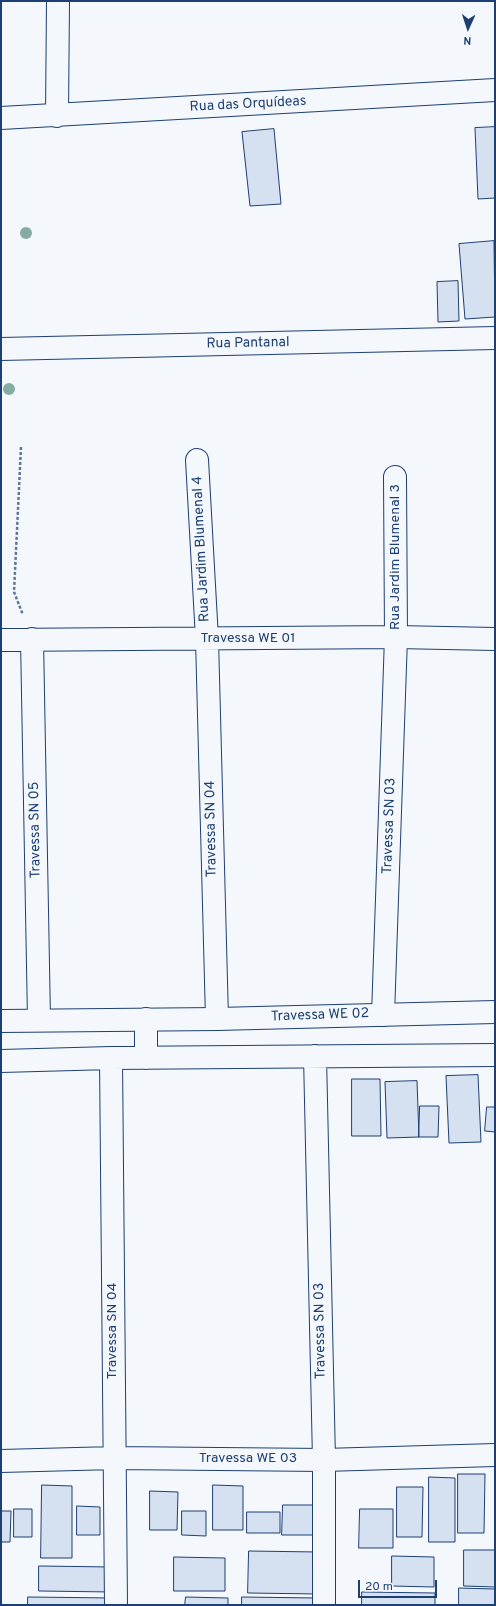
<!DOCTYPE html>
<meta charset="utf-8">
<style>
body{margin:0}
#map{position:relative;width:496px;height:1606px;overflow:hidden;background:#f4f7fb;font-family:Overpass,sans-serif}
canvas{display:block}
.frame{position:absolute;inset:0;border:2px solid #1d3f73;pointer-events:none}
.north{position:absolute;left:448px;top:8px;width:40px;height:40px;-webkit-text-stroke:3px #f4f7fb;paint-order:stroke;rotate:183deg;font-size:11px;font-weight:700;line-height:16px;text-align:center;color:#1d3f73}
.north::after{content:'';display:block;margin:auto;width:14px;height:18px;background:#1d3f73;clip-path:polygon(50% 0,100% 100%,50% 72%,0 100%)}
.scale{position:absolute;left:358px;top:1580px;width:79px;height:18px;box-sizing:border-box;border:2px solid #1d3f73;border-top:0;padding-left:5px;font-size:12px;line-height:14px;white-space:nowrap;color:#1d3f73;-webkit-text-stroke:3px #f4f7fb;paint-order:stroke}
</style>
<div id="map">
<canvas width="496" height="1606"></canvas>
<div class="frame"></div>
<div class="north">N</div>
<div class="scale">20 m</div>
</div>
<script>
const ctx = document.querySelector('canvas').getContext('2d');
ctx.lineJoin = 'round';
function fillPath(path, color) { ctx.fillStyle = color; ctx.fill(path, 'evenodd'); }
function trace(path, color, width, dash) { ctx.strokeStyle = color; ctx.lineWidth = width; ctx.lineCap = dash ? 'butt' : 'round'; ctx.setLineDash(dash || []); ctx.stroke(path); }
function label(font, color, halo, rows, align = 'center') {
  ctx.font = font + ' Overpass,sans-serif'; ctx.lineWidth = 3; ctx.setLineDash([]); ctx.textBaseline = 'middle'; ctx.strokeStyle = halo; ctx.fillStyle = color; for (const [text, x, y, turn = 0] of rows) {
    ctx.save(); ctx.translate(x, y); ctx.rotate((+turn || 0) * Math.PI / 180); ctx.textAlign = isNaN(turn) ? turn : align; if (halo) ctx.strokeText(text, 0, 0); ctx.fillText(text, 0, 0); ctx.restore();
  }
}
const building = new Path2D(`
 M495 127V198L478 199 475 128Z
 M274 129 281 204 250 206 242 132Z
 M494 241 495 317 465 319 459 244Z
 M458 281 459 321 438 322 437 282Z
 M478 1075 481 1142 449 1143 446 1076Z
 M352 1079H380L381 1136H352Z
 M417 1081 419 1137 387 1138 385 1082Z
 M420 1106H439L438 1137H419Z
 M487 1107H495V1132L485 1131Z
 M458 1474H485L484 1533H458Z
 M429 1477 455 1478V1542H429Z
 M42 1485 72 1486V1558H41Z
 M213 1485 243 1486V1530H213Z
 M397 1487H423L422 1537H397Z
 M150 1491 178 1492 177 1530H150Z
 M283 1505H315V1535H282Z
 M77 1506 100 1507V1535H77Z
 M14 1509H32V1537H14Z
 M360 1509H393V1548H359Z
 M1 1511H11L10 1542H1Z
 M182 1511H206V1536L182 1535Z
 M247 1512H280V1533H247Z
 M464 1550H495V1587L464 1586Z
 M249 1551 318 1552V1594L248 1593Z
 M392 1556 434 1557V1587L392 1586Z
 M174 1557 225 1558V1591H174Z
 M39 1566 112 1567V1592L39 1591Z
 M459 1588 495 1589V1605H459Z
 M362 1592 435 1593V1605H362Z
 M28 1597 113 1598V1605H28Z
 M186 1597 228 1598V1605H185Z
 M242 1597 318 1598V1605H242Z`);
const path = new Path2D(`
 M21 447 14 592 23 615`);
const street = new Path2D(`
 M57 116 58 1
 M1 118 495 90
 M1 349 495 338
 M197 460 207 639 217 1019
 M32 639 39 1020
 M1 640 396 637 495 639
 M383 1015 396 637 395 477
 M146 1019V1058
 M315 1056 324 1460V1605
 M111 1058 116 1605
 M1 1061 111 1058 495 1055
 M1 1461 114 1458 324 1460 495 1455`);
const secondary = new Path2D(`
 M1 1021 217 1019 495 1012`);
const trees = [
 [26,233],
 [9,389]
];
const streetNames = [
 ["Rua das Orquídeas",248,105,-3],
 ["Rua Pantanal",248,344,-1],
 ["Rua Jardim Blumenal 4",202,549,-93],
 ["Rua Jardim Blumenal 3",396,557,-90],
 ["Travessa WE 01",248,639],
 ["Travessa SN 03",390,826,-88],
 ["Travessa SN 04",212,829,-91],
 ["Travessa SN 05",36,830,-91],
 ["Travessa WE 02",320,1016,-2],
 ["Travessa SN 04",113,1331,-90],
 ["Travessa SN 03",321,1331,-91],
 ["Travessa WE 03",248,1459]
];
fillPath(building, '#d5e0f0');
trace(building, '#1d3f73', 1);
trace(street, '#1d3f73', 24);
trace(secondary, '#1d3f73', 24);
trace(path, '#5e769c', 2.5, [3, 2]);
trace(street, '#f4f7fb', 22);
trace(secondary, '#f4f7fb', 22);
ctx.fillStyle = '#86aba6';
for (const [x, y] of trees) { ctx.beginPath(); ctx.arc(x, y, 6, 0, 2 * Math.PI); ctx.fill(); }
label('14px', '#1d3f73', '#f4f7fb', streetNames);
</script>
